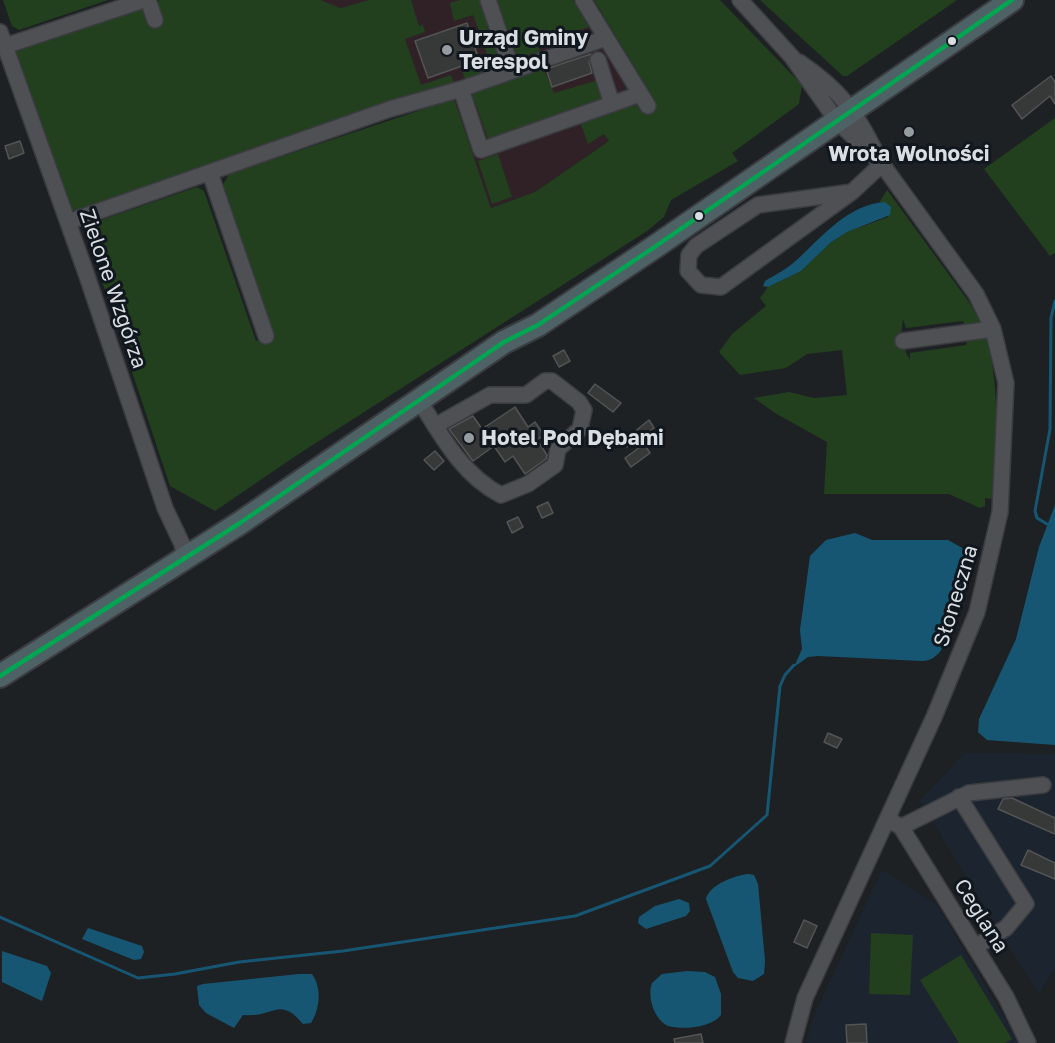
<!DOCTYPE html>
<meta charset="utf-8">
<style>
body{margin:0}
canvas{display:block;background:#1d2124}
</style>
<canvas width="1055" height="1043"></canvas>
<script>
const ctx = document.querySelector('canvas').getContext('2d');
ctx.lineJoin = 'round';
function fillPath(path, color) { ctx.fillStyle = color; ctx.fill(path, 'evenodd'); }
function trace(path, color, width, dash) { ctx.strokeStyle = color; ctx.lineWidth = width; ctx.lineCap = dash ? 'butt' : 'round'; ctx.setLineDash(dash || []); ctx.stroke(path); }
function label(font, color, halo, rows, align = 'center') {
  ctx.font = font + ' "Golos Text",sans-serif'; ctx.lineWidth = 6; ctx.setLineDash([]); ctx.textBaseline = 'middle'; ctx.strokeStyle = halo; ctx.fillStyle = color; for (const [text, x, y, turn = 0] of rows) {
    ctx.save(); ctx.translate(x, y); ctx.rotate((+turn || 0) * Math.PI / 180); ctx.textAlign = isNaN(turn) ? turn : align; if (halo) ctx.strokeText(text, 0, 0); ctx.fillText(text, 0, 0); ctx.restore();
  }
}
const commercial = new Path2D(`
 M308 0H576L646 115 535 192 491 208 449 86 419 96Z`);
const built = new Path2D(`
 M965 753 1055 754V968L1039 994 920 801Z
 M882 870 937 905 1019 1043H806L815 1014Z`);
const green = new Path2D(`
 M3 0H108L19 30 12 26Z
 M159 0H320L341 8 369 0H411L419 26 423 25 425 32 405 39 421 85 451 75 455 85 80 213 68 208 14 59 16 52 21 48 138 8 146 12 157 6Z
 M460 0H484L488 30 480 33 473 15 454 21 450 3Z
 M492 0H573L589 27 538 44 540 52 516 58Z
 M594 0H720L802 85 799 104 732 153 738 161 671 200 664 217 647 231 297 455 215 511 170 486 86 233 90 224 197 187 204 191 256 341 274 335 223 185 229 174 454 99 491 208 535 192 609 141 604 134 588 144 580 122 638 102 643 110 657 104Z
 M760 0H957L847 76H843Z
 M494 41 504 64 502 67 466 81 462 71 489 61 483 42Z
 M542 65 554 93 598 80 607 98 489 142 471 91Z
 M1055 118V253L1050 256 984 169Z
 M498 154 512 197 492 204 478 161Z
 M887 190 969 302 980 321V324L965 328 963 321 906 328 903 319C900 334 902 347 910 360V353L966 345 967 339 986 336C1001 390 996 443 992 499L985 498V506L980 508 949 494H824L827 442 775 413 754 398 789 392 814 398 847 395 842 350 807 354 786 368 740 375 719 352 732 334 766 306 760 298 768 287 801 271 830 243 847 232 888 217 885 202 879 203Z
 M871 933 913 935 910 995 869 994Z
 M961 955 1012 1039 1005 1043H959L920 980Z`);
const water = new Path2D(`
 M885 202 891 207 890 215 847 232 830 243 801 271 768 287 763 286 765 281C777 274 790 267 800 257 823 235 850 204 885 202Z
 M1055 505V745L987 740 978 732 979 719 1016 639 1039 547Z
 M855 533 872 540H948L964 549C973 569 954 638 939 653 934 658 929 661 922 661L818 656 808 657 794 667 802 649 800 630 810 556 826 540Z
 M749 874 754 875 758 884 765 961 764 974 753 981 738 978 733 972 706 899C709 885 735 875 749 874Z
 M679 899 689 903 690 911 686 916 646 929 638 923 639 917 655 906Z
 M88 928 142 946 144 952 141 959 134 960 82 939Z
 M2 951 47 966 51 973 42 1001 2 982Z
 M687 971 705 972 715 977 721 994V1015C711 1028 683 1030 668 1026 654 1019 647 997 652 983L662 974Z
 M299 974H312C322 988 320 1009 311 1023L303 1024C279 995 274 1018 243 1015L234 1028 206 1013 199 1005 197 986 203 984Z`);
const stream = new Path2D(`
 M1052 527 1037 518 1035 511 1050 429 1051 318 1055 301
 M0 917 138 978 175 974 239 962 343 951 575 916 710 866 767 815 780 686 785 675 794 665`);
const building = new Path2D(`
 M467 23 479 60 428 78 415 41Z
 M591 54 589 62 592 73 552 87 546 69Z
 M1051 76 1055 82V104L1050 96 1022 119 1012 105Z
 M20 141 24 153 9 159 5 146Z
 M564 350 570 361 559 367 553 356Z
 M595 384 621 403 613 412 588 393Z
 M515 407 528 427 535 422 544 435 537 440 547 455 546 459 525 474 513 456 505 462 494 446 473 461 449 429 473 416 482 429Z
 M649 420 654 428 627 447 623 441Z
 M644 444 650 453 631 467 625 458Z
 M435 451 444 461 434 470 424 460Z
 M548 502 553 513 542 518 537 507Z
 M518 517 523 527 512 533 507 522Z
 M828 733 842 739 837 748 824 742Z
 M1012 798 1055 818V834L998 809 1003 799Z
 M1028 850 1055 863V879L1021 865Z
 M804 920 817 926 807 948 794 942Z
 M866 1024 867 1043H847L846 1025Z
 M701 1034 703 1043H675L674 1039Z`);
const minor = new Path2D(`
 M148 0 155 20
 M488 0 512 70
 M583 0 648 106
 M740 0 792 57 837 121 882 164 976 294 993 329 1006 383 1000 512 977 612 934 717 805 998 793 1043
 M0 32 86 273 165 508 182 544 185 558
 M606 38 461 89 481 150 640 94
 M5 46 144 0
 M598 60 612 104
 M799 62C840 90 855 110 877 155
 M210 173 266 336
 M852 192 758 205 696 246 689 255 688 271 701 285 721 287 852 192 882 164
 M68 222 390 109 461 89
 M903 341 993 329
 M419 400C441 435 462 475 501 495L528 484 555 465 558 449 580 429 584 410 579 402 552 381H545L526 395H490L435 426
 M959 797 1026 904 1006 928 975 947
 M887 819 901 827 1006 997 1028 1043
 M901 827 969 793 1043 785`);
const highway = new Path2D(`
 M0 676 240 523 504 342 538 325 656 246 1012 0`);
const bus1 = new Path2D(`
 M0 676 240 523 504 342 538 325 656 246 1012 0`);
const markers = [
 [952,41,5,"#d9dee2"],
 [447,50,6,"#979ca0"],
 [909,132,6,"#979ca0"],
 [699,216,5,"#d9dee2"],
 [469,438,6,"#979ca0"]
];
const poiNames = [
 ["Urząd Gminy",459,38],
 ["Terespol",459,62],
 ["Wrota Wolności",909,154,"center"],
 ["Hotel Pod Dębami",481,438]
];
const streetNames = [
 ["Zielone Wzgórza",113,289,71],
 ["Słoneczna",956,596,-73],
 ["Ceglana",981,916,58]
];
fillPath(commercial, '#302127');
fillPath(built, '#1c252f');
fillPath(green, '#223f1e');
fillPath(water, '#165673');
trace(stream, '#165673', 3);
fillPath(building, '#373838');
trace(building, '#535453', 1.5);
trace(minor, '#3a3c40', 18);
trace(highway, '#3a3c40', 26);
trace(minor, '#4e5054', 15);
trace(highway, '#4e6265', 22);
trace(bus1, '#00a651', 4.5);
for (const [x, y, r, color] of markers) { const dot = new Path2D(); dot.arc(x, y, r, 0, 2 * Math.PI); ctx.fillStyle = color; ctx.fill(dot); trace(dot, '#11171e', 2); }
label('bold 21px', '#d9dee2', '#11171e', poiNames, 'left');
label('21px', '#d9dee2', '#11171e', streetNames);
</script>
